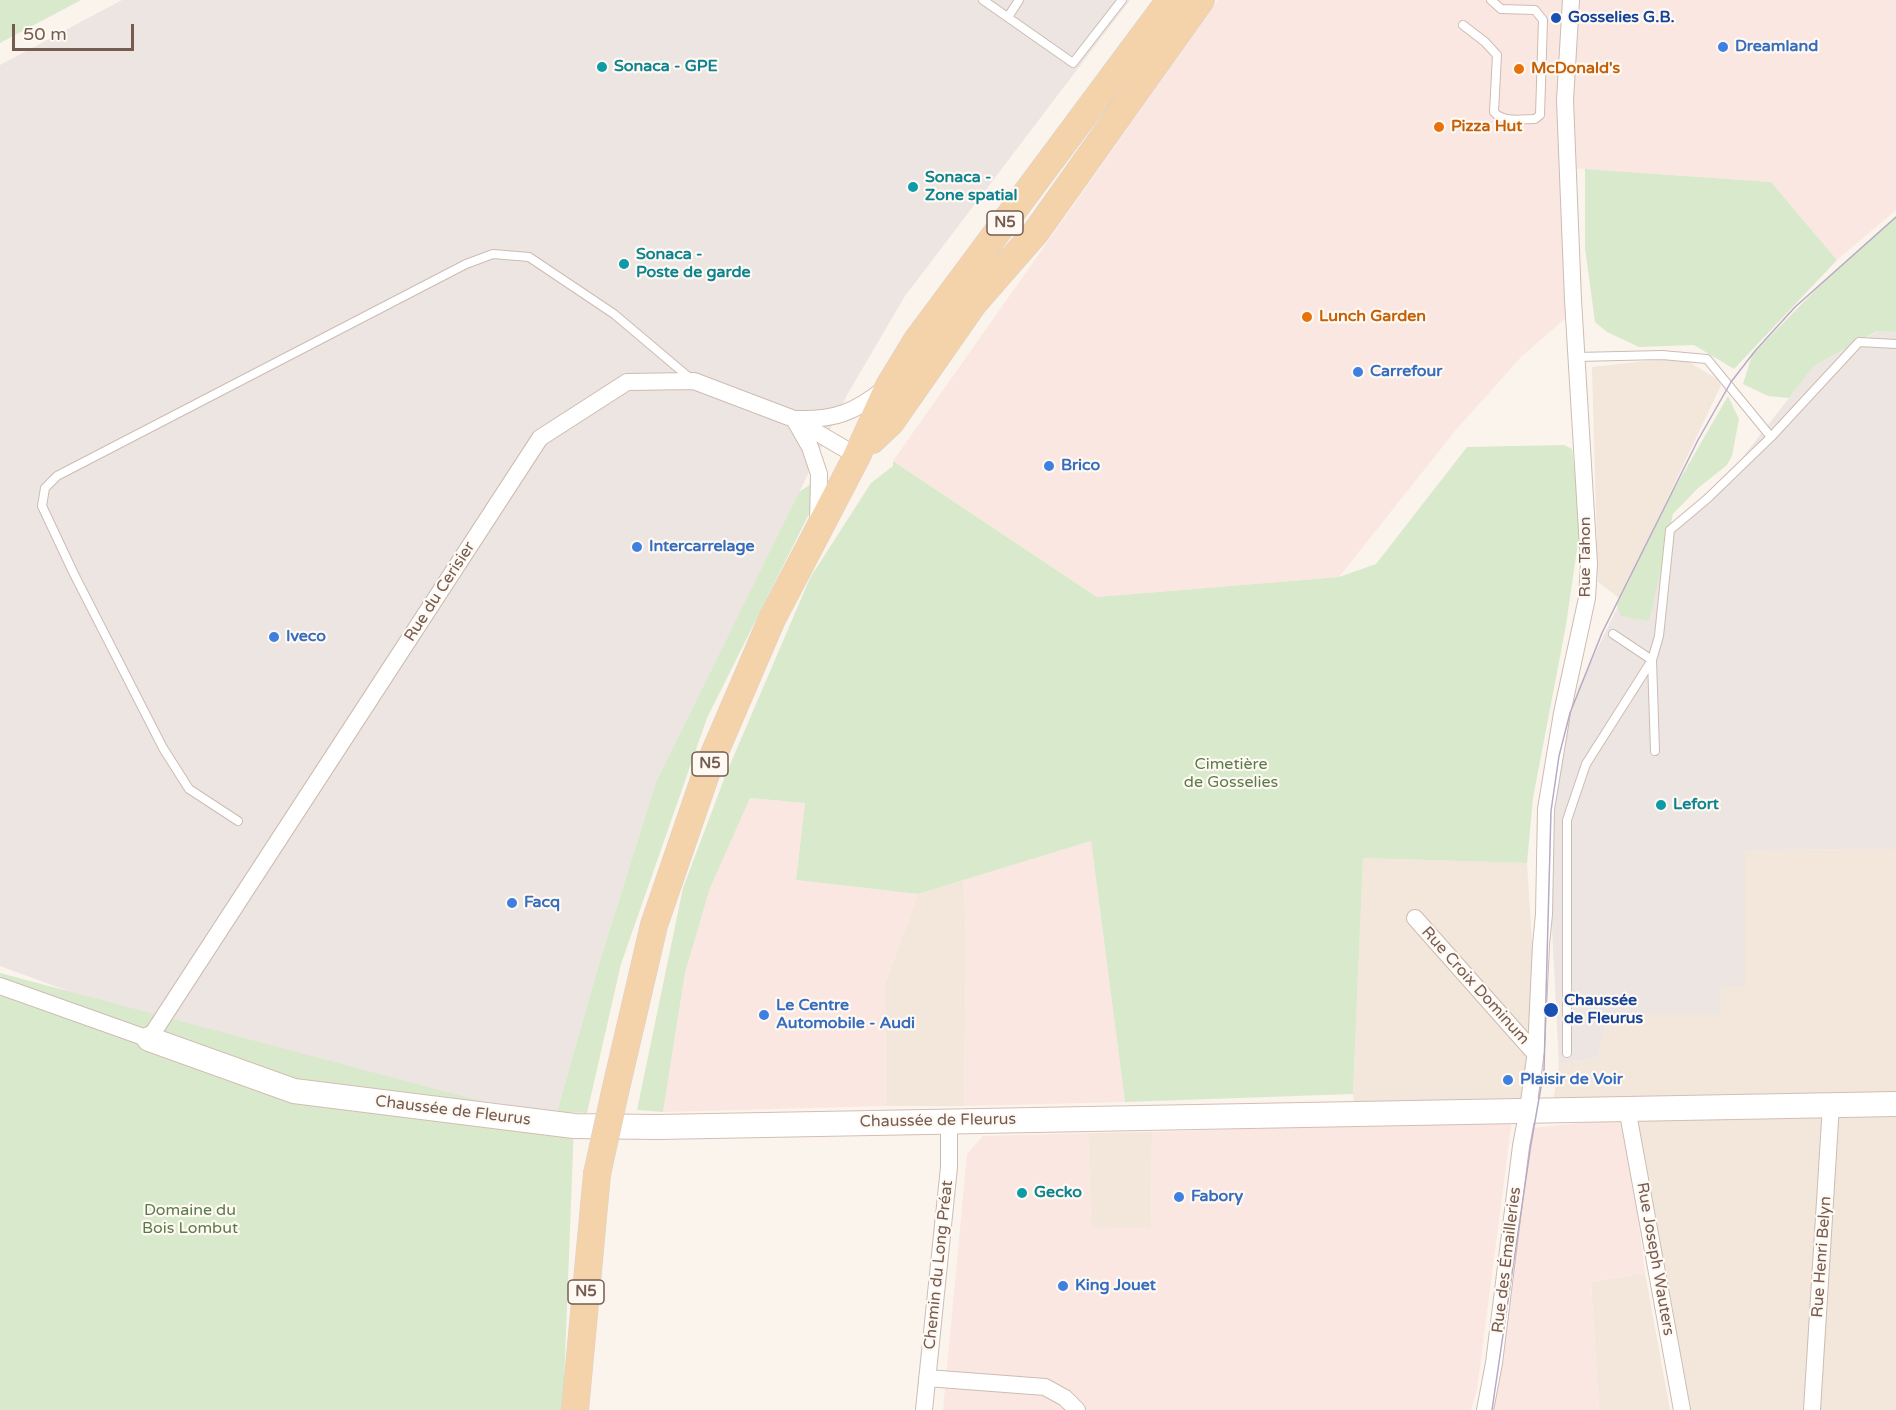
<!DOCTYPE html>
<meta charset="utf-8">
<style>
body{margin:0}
#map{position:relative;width:1896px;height:1410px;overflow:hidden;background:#fbf4ec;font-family:"Varela Round",sans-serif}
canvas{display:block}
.scale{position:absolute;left:12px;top:24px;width:122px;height:27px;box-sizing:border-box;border:3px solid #765b50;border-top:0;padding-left:8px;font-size:18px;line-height:21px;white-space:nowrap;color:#765b50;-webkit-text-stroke:4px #fef9f3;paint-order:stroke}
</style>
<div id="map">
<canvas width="1896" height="1410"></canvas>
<div class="scale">50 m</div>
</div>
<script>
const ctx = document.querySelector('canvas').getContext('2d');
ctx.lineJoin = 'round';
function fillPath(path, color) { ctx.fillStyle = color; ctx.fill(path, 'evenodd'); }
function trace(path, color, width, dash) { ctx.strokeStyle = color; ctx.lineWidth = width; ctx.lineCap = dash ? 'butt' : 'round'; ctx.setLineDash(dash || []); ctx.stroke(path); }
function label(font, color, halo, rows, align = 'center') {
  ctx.font = font + ' "Varela Round",sans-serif'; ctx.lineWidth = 4.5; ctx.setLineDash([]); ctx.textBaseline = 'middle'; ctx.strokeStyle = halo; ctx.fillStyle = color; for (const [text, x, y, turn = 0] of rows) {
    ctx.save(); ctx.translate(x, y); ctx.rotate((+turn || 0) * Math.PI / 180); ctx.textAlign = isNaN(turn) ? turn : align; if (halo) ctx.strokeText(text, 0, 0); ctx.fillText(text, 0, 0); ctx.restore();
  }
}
const residential = new Path2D(`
 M1681 357 1717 379 1721 385 1620 599 1598 582 1592 367Z
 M1896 849V1410H1682L1627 1108 1552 1109 1559 1064 1597 1058 1609 1015H1720L1722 986H1744V850Z
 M1363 858 1527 863 1535 990 1527 1120 1355 1113 1353 1094Z
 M964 880 966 944 964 1106H886L885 984 918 894Z
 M1152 1132 1151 1229 1091 1228 1088 1133Z
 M1645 1273 1670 1410H1599L1591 1282Z`);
const commercial = new Path2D(`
 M1218 0H1896V210L1837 260 1771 182 1570 168 1567 317 1521 357 1455 431 1339 577 1097 597 893 461Z
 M749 798 805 803 796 880 918 894 885 984 886 1106 663 1112 685 973 710 888Z
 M1091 841 1125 1102 964 1106 966 944 964 880Z
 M1625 1118 1645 1273 1591 1282 1599 1410H1484L1503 1343 1532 1128Z
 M1512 1120 1477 1390 1471 1410H943L967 1154 983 1136 1088 1133 1091 1227 1151 1229 1152 1132Z`);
const industrial = new Path2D(`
 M122 0H1130L905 296 847 395 656 782 598 967 557 1112 294 1074 0 966V65Z
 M1878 331 1896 332V849L1745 850V986H1722L1720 1015H1609L1597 1058 1559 1064 1546 813 1578 689 1648 544 1721 485 1814 366Z`);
const green = new Path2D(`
 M0 0H81L0 43Z
 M1585 169 1771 182 1837 260 1734 369 1694 345 1639 347 1607 332 1595 322 1585 248Z
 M1896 216V332L1877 331 1814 366 1789 398 1768 396 1743 384 1752 355 1827 278Z
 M1728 396 1739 419 1732 456 1727 465 1697 489 1673 514 1649 621 1621 616 1617 605 1672 493Z
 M1564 445 1572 449 1581 522 1566 625 1533 798 1527 863 1363 858 1353 1094 1125 1102 1091 841 918 894 796 880 805 803 750 798 710 888 685 973 663 1112 637 1110 683 888 726 774 810 578 871 483 893 466V461L1097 597 1339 577 1376 564 1467 447Z
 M811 484 818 496 707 718 621 964 587 1113 557 1112 598 967 656 782 799 492Z
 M0 973 574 1126 563 1410H0Z`);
const lane = new Path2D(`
 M983 0 1073 63 1122 0
 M1008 17 1019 0
 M1463 25 1485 42 1497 55 1494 112C1503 123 1522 119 1535 119L1540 115 1543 20 1535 10 1501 9 1491 0
 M1577 357 1662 355 1707 359 1771 437 1859 342 1896 344
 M1655 751 1652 660 1659 636 1670 530 1708 498 1771 437
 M238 821 189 789 163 748 74 574 42 506 45 488 57 476 466 264 493 254 529 257 614 314 691 379
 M1567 1053V820L1586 764 1652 660 1613 634`);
const street = new Path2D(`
 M794 419 810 447 819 474 818 523
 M798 419C835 420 855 412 884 389
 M1415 918 1532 1050 1536 1051
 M0 986 149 1039 540 438 627 382 694 381 794 419 857 456
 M1627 1108 1682 1410
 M927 1378 1045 1387 1065 1398 1077 1410
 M924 1410 949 1167V1120
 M1485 1410 1494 1363 1521 1146 1528 1109 1536 1051 1541 945 1544 914 1546 809 1562 713 1587 598 1589 564 1573 300 1565 100 1571 0
 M1812 1410 1831 1105`);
const secondary = new Path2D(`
 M149 1039 294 1091 574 1126 657 1127 1896 1104`);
const primary = new Path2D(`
 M872 440 891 422 974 303 1036 232 1201 0
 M615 1092 654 925 708 768 772 619 857 456 889 386 917 340 1170 0
 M575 1410 597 1174`);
const tram = new Path2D(`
 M1492 1410 1531 1144 1544 1070 1551 811 1559 756 1570 713 1602 633 1698 440 1731 382 1755 351 1795 307 1896 217`);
const primaryBridge = new Path2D(`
 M597 1174 615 1092`);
const markers = [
 [1556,18,6,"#1a4fb4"],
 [1723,47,6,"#3f7fe0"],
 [602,67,6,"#0f9aa8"],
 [1519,69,6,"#e8710a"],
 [1439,127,6,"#e8710a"],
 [913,187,6,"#0f9aa8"],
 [624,264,6,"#0f9aa8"],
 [1307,317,6,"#e8710a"],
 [1358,372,6,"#3f7fe0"],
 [1049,466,6,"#3f7fe0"],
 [637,547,6,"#3f7fe0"],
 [274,637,6,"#3f7fe0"],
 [1661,805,6,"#0f9aa8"],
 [512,903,6,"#3f7fe0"],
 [1551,1010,8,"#1a4fb4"],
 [764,1015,6,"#3f7fe0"],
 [1508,1080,6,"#3f7fe0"],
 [1022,1193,6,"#0f9aa8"],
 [1179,1197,6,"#3f7fe0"],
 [1063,1286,6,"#3f7fe0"]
];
const shields = [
 [1005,223,36],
 [710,764,36],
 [586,1292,36]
];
const shieldNames = [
 ["N5",1005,223],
 ["N5",710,764],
 ["N5",586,1292]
];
const transitNames = [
 ["Gosselies G.B.",1568,18],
 ["Chaussée",1564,1001],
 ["de Fleurus",1564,1019]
];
const shopNames = [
 ["Dreamland",1735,47],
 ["Carrefour",1370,372],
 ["Brico",1061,466],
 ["Intercarrelage",649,547],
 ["Iveco",286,637],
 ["Facq",524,903],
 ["Le Centre",776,1006],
 ["Automobile - Audi",776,1024],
 ["Plaisir de Voir",1520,1080],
 ["Fabory",1191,1197],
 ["King Jouet",1075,1286]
];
const cultureNames = [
 ["Sonaca - GPE",614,67],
 ["Sonaca -",925,178],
 ["Zone spatial",925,196],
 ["Sonaca -",636,255],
 ["Poste de garde",636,273],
 ["Lefort",1673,805],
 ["Gecko",1034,1193]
];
const foodNames = [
 ["McDonald's",1531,69],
 ["Pizza Hut",1451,127],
 ["Lunch Garden",1319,317]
];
const streetNames = [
 ["Rue Tahon",1586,557,-90],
 ["Rue du Cerisier",440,592,-57],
 ["Rue Croix Dominum",1475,986,48],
 ["Chaussée de Fleurus",453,1111,7],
 ["Chaussée de Fleurus",938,1121,-1],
 ["Rue Henri Belyn",1822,1257,-86],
 ["Rue Joseph Wauters",1655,1259,80],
 ["Rue des Émailleries",1507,1260,-83],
 ["Chemin du Long Préat",939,1265,-84]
];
const parkNames = [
 ["Cimetière",1231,765],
 ["de Gosselies",1231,783],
 ["Domaine du",190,1211],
 ["Bois Lombut",190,1229]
];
fillPath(residential, '#f3e6db');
fillPath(commercial, '#fbe7e1');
fillPath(industrial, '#ece5e1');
fillPath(green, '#d9e9cb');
trace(lane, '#cdbcb2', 10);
trace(street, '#cdbcb2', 18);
trace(secondary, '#d3beb2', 26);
trace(primary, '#d9d1ce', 28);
trace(lane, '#fff', 8);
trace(street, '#fff', 16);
trace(secondary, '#fff', 24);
trace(primary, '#f4d3ab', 27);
trace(tram, '#b7aac6', 1.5);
trace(primaryBridge, '#d9d1ce', 28, []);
trace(primaryBridge, '#f4d3ab', 27);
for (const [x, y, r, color] of markers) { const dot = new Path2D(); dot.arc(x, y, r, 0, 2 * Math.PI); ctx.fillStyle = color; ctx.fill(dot); trace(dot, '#fef9f3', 2); }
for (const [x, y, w] of shields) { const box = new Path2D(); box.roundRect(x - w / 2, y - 12, w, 24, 4.5); ctx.fillStyle = '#fef9f3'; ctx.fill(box); trace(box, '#765b50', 1.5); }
label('bold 15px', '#765b50', null, shieldNames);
label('bold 16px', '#164399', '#fef9f3', transitNames, 'left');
label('bold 16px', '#366cbe', '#fef9f3', shopNames, 'left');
label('bold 16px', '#0d838f', '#fef9f3', cultureNames, 'left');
label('bold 16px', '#c56008', '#fef9f3', foodNames, 'left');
label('16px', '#765b50', '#fef9f3', streetNames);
label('16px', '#5b7a49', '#fef9f3', parkNames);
</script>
